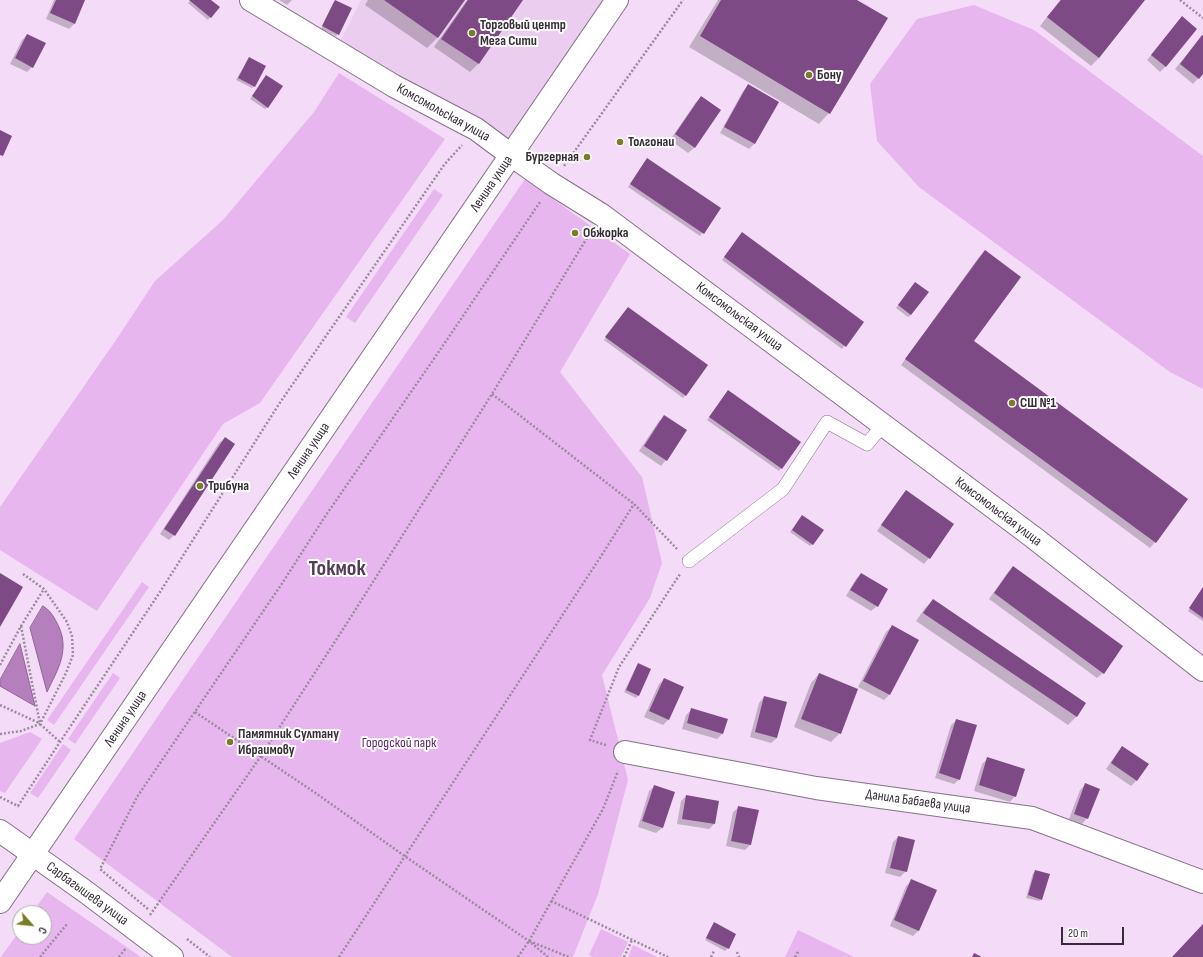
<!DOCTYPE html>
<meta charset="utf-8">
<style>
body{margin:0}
#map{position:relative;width:1203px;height:957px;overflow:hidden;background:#f4dbf7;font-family:"Sofia Sans Condensed",sans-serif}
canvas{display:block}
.north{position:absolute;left:12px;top:905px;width:40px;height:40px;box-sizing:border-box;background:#fff;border:1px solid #afabaf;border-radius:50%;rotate:117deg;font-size:11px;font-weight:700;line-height:16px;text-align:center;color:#372d38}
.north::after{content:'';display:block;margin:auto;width:14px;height:18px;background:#787d26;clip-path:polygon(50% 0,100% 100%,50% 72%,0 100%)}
.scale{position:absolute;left:1061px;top:927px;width:63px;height:18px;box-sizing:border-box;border:2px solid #372d38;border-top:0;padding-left:5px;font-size:12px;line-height:14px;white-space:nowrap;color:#372d38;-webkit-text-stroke:3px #fff;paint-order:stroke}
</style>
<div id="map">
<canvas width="1203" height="957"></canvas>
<div class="north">С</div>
<div class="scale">20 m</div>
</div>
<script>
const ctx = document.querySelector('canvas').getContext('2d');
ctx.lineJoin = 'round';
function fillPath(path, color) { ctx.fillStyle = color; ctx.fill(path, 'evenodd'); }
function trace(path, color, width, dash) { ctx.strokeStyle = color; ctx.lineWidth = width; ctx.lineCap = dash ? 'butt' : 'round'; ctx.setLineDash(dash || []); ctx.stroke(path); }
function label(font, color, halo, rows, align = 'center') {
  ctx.font = font + ' "Sofia Sans Condensed",sans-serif'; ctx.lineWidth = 4; ctx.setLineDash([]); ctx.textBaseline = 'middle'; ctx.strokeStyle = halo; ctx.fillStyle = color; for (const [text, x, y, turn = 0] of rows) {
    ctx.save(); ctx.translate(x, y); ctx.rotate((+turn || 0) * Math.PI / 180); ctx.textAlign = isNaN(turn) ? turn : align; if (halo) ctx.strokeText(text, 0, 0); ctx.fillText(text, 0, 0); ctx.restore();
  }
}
const built = new Path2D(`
 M361 0H605L509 142 339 44Z`);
const green = new Path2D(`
 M974 5 1034 30 1203 156V389L1170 372 919 187 877 141 870 84 917 19Z
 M339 73 445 139 260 403 223 424 97 611 0 550V507L116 340 155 281 223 220 314 112Z
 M525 179 630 254 560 372 642 477 662 563 650 598 602 675 628 780 598 894 573 957H232L74 839Z
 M434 189 443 195 355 323 346 317Z
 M142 582 149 587 54 725 47 720Z
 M113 673 120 678 75 744 68 739Z
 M30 732 42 739 5 793 0 791V743Z
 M63 744 71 750 38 798 30 793Z
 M47 892 141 957H1L20 930V937H44V913H32Z
 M601 929 628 942 621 957H593L589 955Z
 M798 930 854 957H785Z
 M633 945 657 957H628Z`);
const water = new Path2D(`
 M43 606C50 610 54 617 57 623 71 649 58 669 47 692L30 628Z
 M20 644 35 706 0 686V680Z`);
const shadow = new Path2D(`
 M54 0H84L74 24 69 29 46 19Z
 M191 0H210L218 7 208 20 188 3Z
 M279 0H292L287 5Z
 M368 0H463L438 37 427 48 365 5Z
 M467 0H522L478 64 470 72 434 47Z
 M718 0H855L829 113 819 124 689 47Z
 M1060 0H1144L1099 58 1091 66 1040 26Z
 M335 1 338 34 336 36 321 29 333 3Z
 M1182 18 1166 66 1160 72 1147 60Z
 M27 35 32 67 27 72 10 64 22 40Z
 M1203 38V73L1193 84 1175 69 1197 42Z
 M249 59 255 86 252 88 236 80 247 61Z
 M264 79 268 107 265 109 250 99Z
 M748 86 778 102 754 144 749 149 720 133 743 91Z
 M702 97 720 110 694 148 688 153 670 140 696 102Z
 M645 162 720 208 700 236 628 187Z
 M740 235 863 322 842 349 722 260Z
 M985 251 973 342 1155 542 1150 548 901 365 979 257Z
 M913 285 911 315 908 317 896 308Z
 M628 308 707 365 683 398 604 340Z
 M726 394 800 442 779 471 707 420Z
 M665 416 666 460 661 466 639 451 659 421Z
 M225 438 174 535 169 540 160 534 219 443Z
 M906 491 929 558 924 564 877 531 901 497Z
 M800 518 813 544 810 546 790 532Z
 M1014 567 1103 673 1097 678 989 599 1008 572Z
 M861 574 877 606 871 611 846 596 856 579Z
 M1203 588V621L1188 611Z
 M933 600 1085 704 1076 717 1068 725 916 621 925 608Z
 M892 626 918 640 889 695 884 700 858 687 886 632Z
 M638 664V696L636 698 624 692 636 667Z
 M819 674 840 733 831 742 794 727 811 683Z
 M664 679 683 687 668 720 663 725 644 717 659 684Z
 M764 697 777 738 771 743 750 737 759 703Z
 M692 709 727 720 722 734 717 739 682 729 686 715Z
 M957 720 960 779 954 784 935 778 951 725Z
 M1122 747 1147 764 1136 781 1131 786 1106 769 1117 753Z
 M988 758 1015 796 1010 802 974 791 982 764Z
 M1086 784 1087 818 1082 824 1069 819 1080 790Z
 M655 786 662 828 656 833 638 827 649 791Z
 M686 796 718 801 714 824 709 829 677 824 681 801Z
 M739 807 750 845 745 850 726 846 733 812Z
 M898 837 906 871 900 877 885 873 893 842Z
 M1036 871 1042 899 1039 901 1026 898 1033 873Z
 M912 881 919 930 913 936 890 926 906 886Z
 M714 923 728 948 725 951 705 940 712 926Z`);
const building = new Path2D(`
 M56 0H85L75 24 50 13Z
 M189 0H211L220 7 211 18Z
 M335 0 352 8 339 35 322 26Z
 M384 0H465L438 38Z
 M468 0H523L479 64 441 39Z
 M721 0H857L888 18 830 114 700 36Z
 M1061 0H1145L1099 58 1047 17Z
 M1182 16 1197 29 1166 67 1151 55Z
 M27 34 46 43 33 68 15 58Z
 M1202 35 1203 36V74L1199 79 1180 64Z
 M249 57 266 66 255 87 238 78Z
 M266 75 283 86 268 108 252 96Z
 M748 84 779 102 755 144 724 127Z
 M701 96 721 110 695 148 675 134Z
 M0 130 12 136 3 156 0 155Z
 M647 158 721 208 704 234 630 184Z
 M742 232 864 322 846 347 724 257Z
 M985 250 1021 277 974 341 1188 499 1156 543 905 359Z
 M915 282 929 292 911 315 898 305Z
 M628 307 708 365 686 396 605 337Z
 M728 390 801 442 782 469 709 417Z
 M664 415 687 430 667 461 644 446Z
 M225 437 235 444 175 536 164 529Z
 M906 490 954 524 930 559 881 525Z
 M802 515 824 530 813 545 792 530Z
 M1013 566 1123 646 1104 674 994 593Z
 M0 573 23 587 0 627Z
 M861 573 888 589 878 607 850 590Z
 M1203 587V618L1189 608Z
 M933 599 1086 703 1077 717 923 613Z
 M892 625 919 640 890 695 863 681Z
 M638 663 651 669 639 696 626 690Z
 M819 673 858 689 841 734 801 719Z
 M664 678 684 687 669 720 649 711Z
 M764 696 787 702 777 738 755 732Z
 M691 708 728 719 723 734 687 723Z
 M956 719 977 725 960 780 939 773Z
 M1122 746 1149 764 1137 781 1111 763Z
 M987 757 1025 769 1016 797 979 785Z
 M1085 783 1100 789 1088 819 1074 814Z
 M654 785 675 792 663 828 642 821Z
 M686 795 719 801 715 824 682 819Z
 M738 806 759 810 751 845 731 841Z
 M898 836 915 840 907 872 890 868Z
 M1035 870 1050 874 1042 900 1028 895Z
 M911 879 937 890 919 931 894 920Z
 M714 922 736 934 729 949 706 938Z
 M1203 924V957H1172Z
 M974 953 982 957H972Z`);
const path = new Path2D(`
 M1180 0 1203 18
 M564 166 683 0
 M492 394 634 504 677 549
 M21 626 40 724 60 742
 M0 665 21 626 44 589
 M0 705 39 723
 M195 712 317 794 406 857 529 941 548 957
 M0 734 21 731 40 724 66 673 73 655 72 636 67 622 44 589 23 574
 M606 745 590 740 619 667 680 574
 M0 797 18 806 60 742 160 592 279 404 444 165 462 145
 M551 901 668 957
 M148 909 100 869 137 797 283 582 324 518 440 350 540 202
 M150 915 261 756 347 623 492 394 590 233
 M187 939 210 957
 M529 941 603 809 618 771
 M737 952 739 957
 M40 957 67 924
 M119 957 126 948
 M339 957 605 550 634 504
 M518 957 529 941 569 957
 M624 957 632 940
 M711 957 714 951
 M795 957 799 950`);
const lane = new Path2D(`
 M689 561 783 489 827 422 867 444 883 425`);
const street = new Path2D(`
 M251 0 394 86 476 129 511 155
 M625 752 816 788 1032 818 1203 882`);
const secondary = new Path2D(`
 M511 155 552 184 602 215 1033 537 1203 670
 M0 831 86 892 172 957
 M0 902 617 0`);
const markers = [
 [472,33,4,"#787d26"],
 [809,75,4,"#787d26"],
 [620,142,4,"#787d26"],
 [587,157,4,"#787d26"],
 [575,233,4,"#787d26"],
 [1012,403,4,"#787d26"],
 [200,486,4,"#787d26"],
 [230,742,4,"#787d26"]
];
const poiNames = [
 ["Торговый центр",480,25],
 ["Мега Сити",480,41],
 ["Бону",817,75],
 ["Толгонаи",628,142],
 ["Бургерная",579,157,"right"],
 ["Обжорка",583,233],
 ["СШ №1",1020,403],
 ["Трибуна",208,486],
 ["Памятник Султану",238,734],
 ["Ибраимову",238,750]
];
const streetNames = [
 ["Комсомольская улица",443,113,29],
 ["Ленина улица",492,184,-56],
 ["Комсомольская улица",739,317,37],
 ["Ленина улица",309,451,-56],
 ["Комсомольская улица",998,512,37],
 ["Ленина улица",126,719,-56],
 ["Данила Бабаева улица",918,802,8],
 ["Сарбагышева улица",87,894,36]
];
const parkNames = [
 ["Городской парк",399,743]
];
const townNames = [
 ["Токмок",337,569]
];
fillPath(built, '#ebceef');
fillPath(green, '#e7b6ee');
fillPath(water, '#b57fbd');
trace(water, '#8f6695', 1);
fillPath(shadow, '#0003');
fillPath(building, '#7d4a85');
trace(lane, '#867089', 14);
trace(street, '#867089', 24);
trace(secondary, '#867089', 24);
trace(path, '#9c8a9e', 2.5, [2, 2]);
trace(lane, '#fff', 13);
trace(street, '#fff', 22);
trace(secondary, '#fff', 22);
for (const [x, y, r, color] of markers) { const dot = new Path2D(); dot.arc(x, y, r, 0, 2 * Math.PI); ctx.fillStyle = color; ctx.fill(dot); trace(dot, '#fff', 1.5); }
label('bold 14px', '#372d38', '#fff', poiNames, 'left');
label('14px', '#372d38', '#fff', streetNames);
label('14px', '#601e6a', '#fff', parkNames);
label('bold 22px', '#513d54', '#fff', townNames);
</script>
